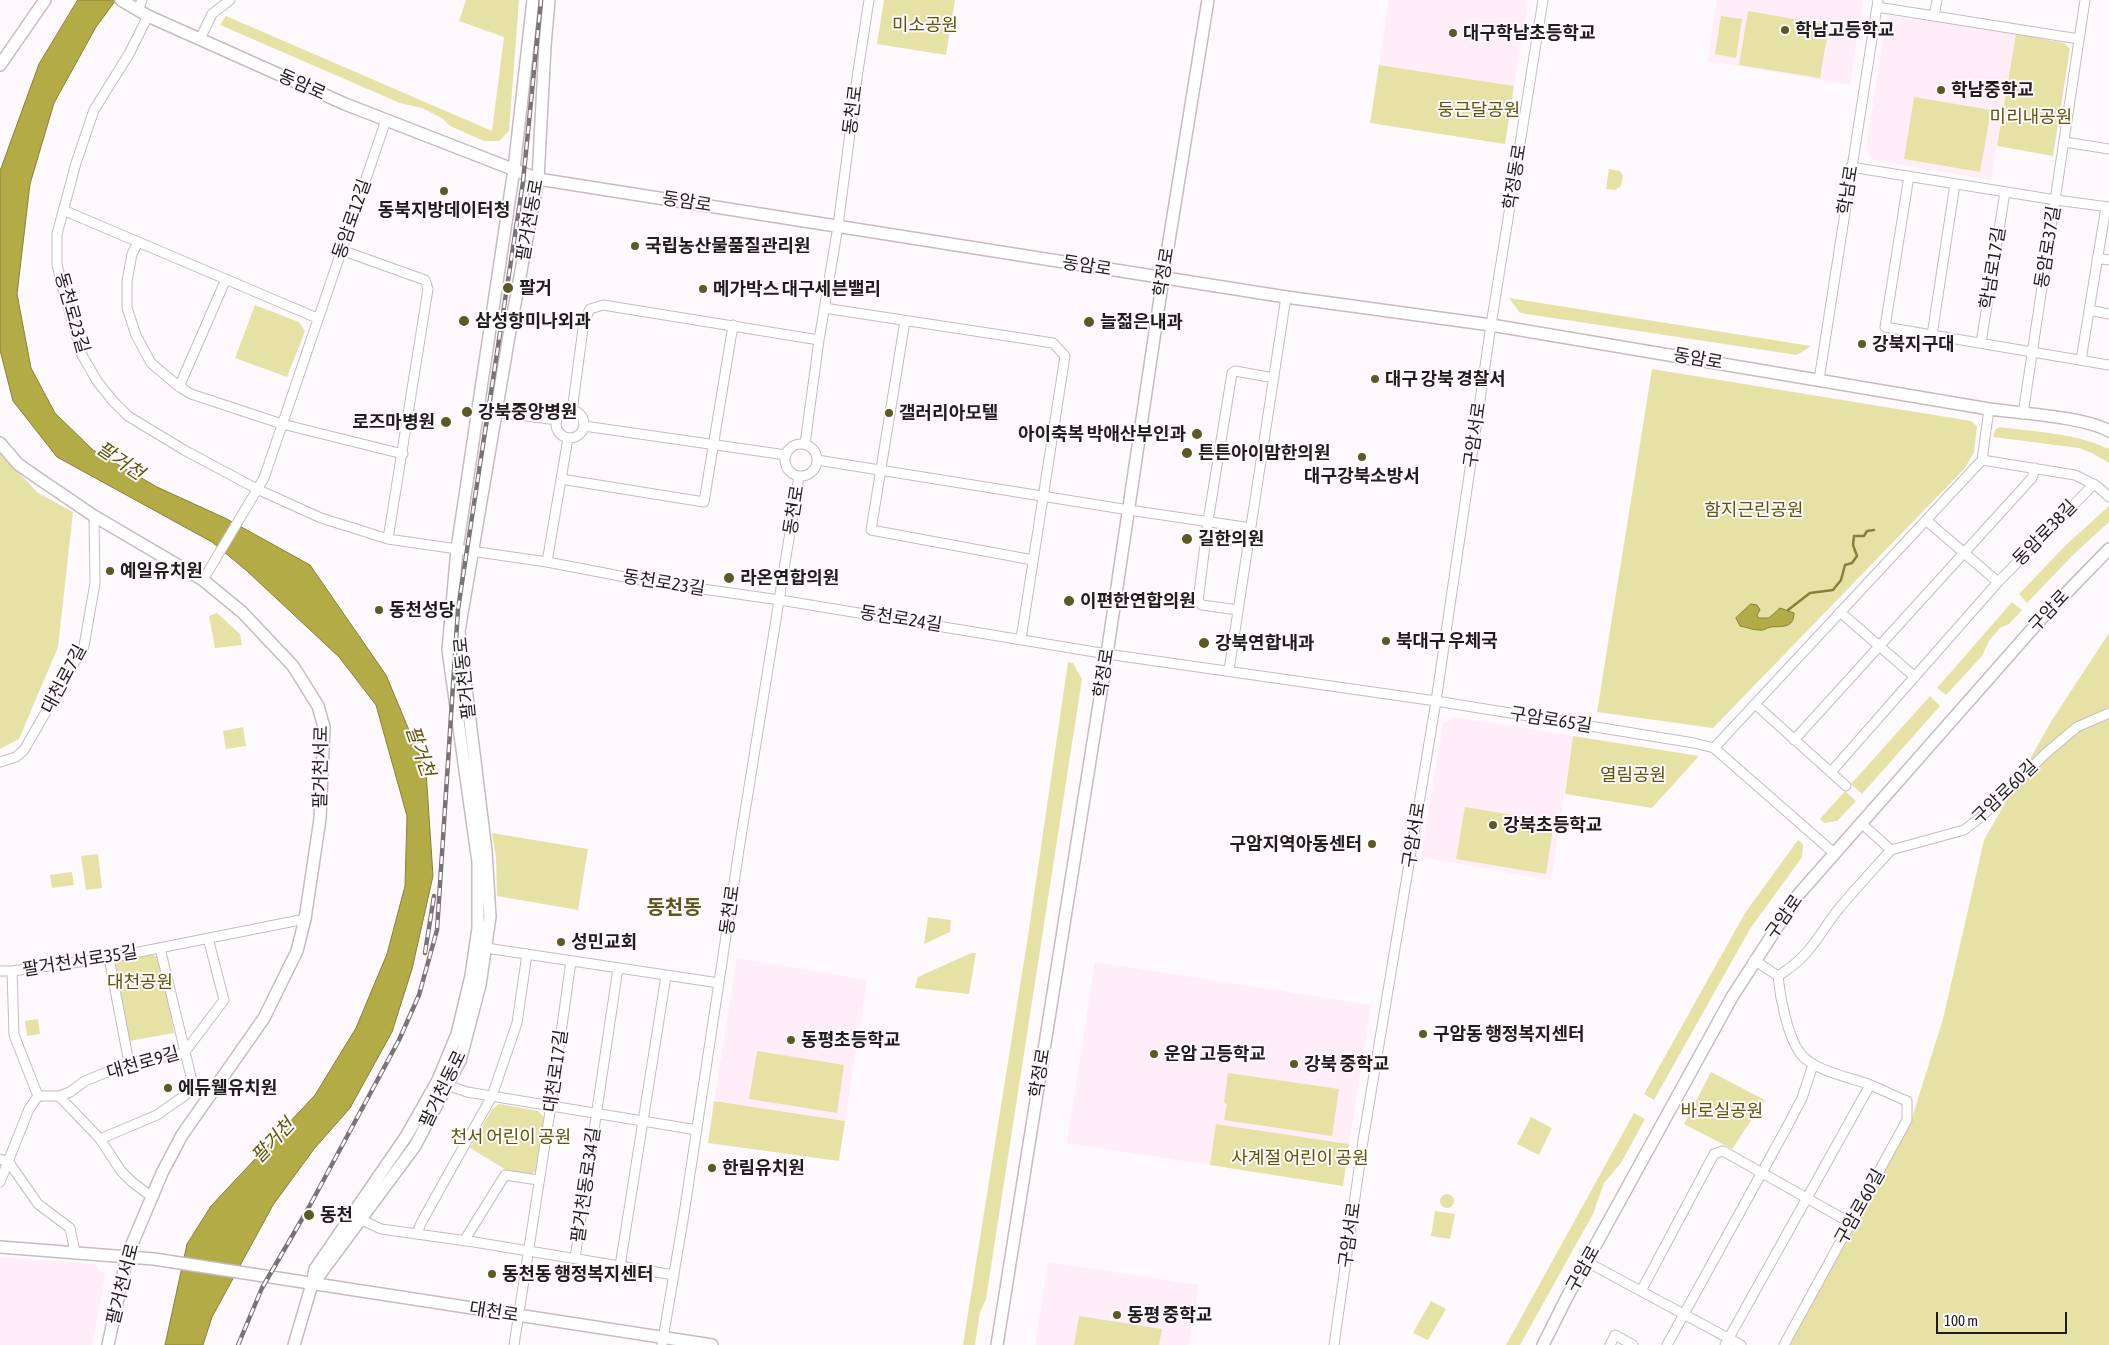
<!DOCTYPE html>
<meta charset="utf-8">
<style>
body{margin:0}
#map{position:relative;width:2109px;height:1345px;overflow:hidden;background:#fef9fc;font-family:"Asap Condensed",sans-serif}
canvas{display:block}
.scale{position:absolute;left:1936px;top:1312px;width:131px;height:22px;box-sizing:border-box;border:2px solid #211d1f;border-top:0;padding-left:6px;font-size:15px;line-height:18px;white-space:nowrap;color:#211d1f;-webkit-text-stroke:4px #fef9fc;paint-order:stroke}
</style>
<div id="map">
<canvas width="2109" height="1345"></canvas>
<div class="scale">100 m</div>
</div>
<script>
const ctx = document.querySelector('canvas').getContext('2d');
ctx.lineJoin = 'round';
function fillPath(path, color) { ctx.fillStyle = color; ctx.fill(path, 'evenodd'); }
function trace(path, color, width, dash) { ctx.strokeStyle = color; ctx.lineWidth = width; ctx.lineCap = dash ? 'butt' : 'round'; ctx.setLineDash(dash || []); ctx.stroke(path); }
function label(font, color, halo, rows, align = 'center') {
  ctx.font = font + ' "Asap Condensed","Noto Sans KR",sans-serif'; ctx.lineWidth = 4; ctx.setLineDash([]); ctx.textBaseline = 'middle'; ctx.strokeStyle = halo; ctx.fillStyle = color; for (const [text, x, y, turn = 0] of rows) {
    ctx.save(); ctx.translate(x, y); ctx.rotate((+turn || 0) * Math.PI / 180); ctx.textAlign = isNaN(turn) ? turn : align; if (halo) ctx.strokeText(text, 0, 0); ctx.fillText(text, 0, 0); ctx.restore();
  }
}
const built = new Path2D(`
 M1389 0H1528L1514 86 1379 65Z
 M1717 0H1863L1850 85 1708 61Z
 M1887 15 2016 34 1991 180 1873 160 1866 150Z
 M1454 717 1573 736 1551 880 1421 857 1443 724Z
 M737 958 867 980 845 1121 714 1101Z
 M1095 962 1371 1005 1349 1144 1217 1124 1210 1165 1067 1143Z
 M0 1257 95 1264 105 1276 92 1345H0Z
 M1048 1262 1199 1285 1189 1345H1035Z`);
const green = new Path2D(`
 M466 0H519L509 131 499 141H484L450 126 442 118 422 108 400 103 220 25 226 16 492 131 504 37 459 21Z
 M884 0H955L946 55 877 44Z
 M1748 11 1829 25 1820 78 1739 65Z
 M1721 16 1742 19 1736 58 1715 54Z
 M2016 34 2064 43 2070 49 2053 156 1997 146Z
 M1379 65 1514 86 1505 144 1370 123Z
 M1914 97 1991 110 1980 172 1904 159Z
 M1609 169 1620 171 1623 176 1621 186 1615 190 1606 189Z
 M1509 298 1811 346 1797 355 1520 313Z
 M255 305 299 322 305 331 287 377 235 358Z
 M1652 369 1971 421 1977 426 1974 452 1965 468 1713 728 1597 712Z
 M1999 427C2036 432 2075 433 2109 449V463L2092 453 2079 448 1993 437 1995 430Z
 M0 453 38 493 73 512 58 647 19 739 0 749Z
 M2109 506V522L2074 554 2027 603 2019 594 2066 545Z
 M2012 602 2022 610 2009 624 2000 628 1989 641 1982 656 1946 695 1937 688Z
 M217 613 240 634 242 645 215 648 209 616Z
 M2109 633V1345H1787L1912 1118 1943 1019 1984 840 2052 720Z
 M1068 662 1073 663 1082 679 986 1299 980 1312 975 1345H963L1028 936Z
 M1930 696 1940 706 1862 794 1851 784Z
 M243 727 246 746 226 749 223 731Z
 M1573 736 1699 756 1652 808 1565 794Z
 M1845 791 1856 801 1837 821 1824 823 1820 819Z
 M1465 807 1554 822 1546 874 1456 859Z
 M492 833 588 849 578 910 497 896 496 857Z
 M1798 840 1803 844 1802 857 1750 929 1654 1100 1644 1094 1745 913Z
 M98 854 102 888 86 890 81 856Z
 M72 872 74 885 52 888 50 875Z
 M928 917 951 920 950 932 924 944Z
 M971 953H976L969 994 915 988 918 977Z
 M152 954 160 959 174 1033 129 1041 114 964 116 961Z
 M38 1019 40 1034 27 1036 25 1021Z
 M757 1051 844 1065 837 1113 749 1099Z
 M1711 1072 1765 1100 1732 1149 1684 1124Z
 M1228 1073 1339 1089 1332 1136 1224 1120 1227 1104 1224 1103Z
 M714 1101 845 1121 839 1161 708 1143Z
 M499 1104 538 1111 545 1118 536 1171 530 1175 508 1171 470 1148 492 1109Z
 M1634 1113 1645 1119 1621 1163 1604 1183 1593 1214 1520 1345H1506Z
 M1531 1117 1552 1128 1539 1155 1517 1144Z
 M1216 1124 1349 1144 1343 1186 1210 1165Z
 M1440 1201a7 7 0 1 1 14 0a7 7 0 1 1-14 0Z
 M1435 1211 1455 1214 1450 1239 1431 1236Z
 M1431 1301 1446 1309 1428 1340 1413 1333Z
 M1079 1316 1162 1329 1159 1345H1074Z`);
const water = new Path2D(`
 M78 0H116L96 27 54 103 30 184 17 294 31 368 55 413 93 450 157 487 227 519 310 565 386 675 426 771 433 876 412 969 392 1032 350 1108 314 1149 273 1205 212 1317 203 1345H165L187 1244 211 1206 315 1095 356 1028 387 954 405 886 407 816 376 705 339 657 247 571 212 542 57 457 13 401 0 350V171L39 64Z
 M1751 604 1757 605 1760 610 1757 615 1758 618H1769L1780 608 1794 613C1794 629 1781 626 1771 627 1766 628 1764 631 1759 630 1753 630 1746 627 1740 626L1736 618Z`);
const stream = new Path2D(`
 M1788 610 1810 593 1833 590 1841 580 1845 565 1852 563 1857 556 1853 545 1854 536H1864L1867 531 1874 530`);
const minor = new Path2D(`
 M1877 7 2079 39
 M138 10 142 0
 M148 16 129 54 94 110 76 163 57 234V264L62 286 82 355 97 381 113 401 128 416 184 450 259 490 321 518 388 539 547 562 646 581 780 600 1107 654 1436 701 1694 743 1714 748 1834 853
 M1934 16 1937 0
 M200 39 212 14 230 0
 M2065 142 2109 149
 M1851 167 2056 200 2109 207
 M1909 176 1885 327 2109 365
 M63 210 317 318
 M138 242 132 254 127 281V308L136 335 151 363 177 385 191 394 282 424 403 454
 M341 250 425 280 428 289 388 539
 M2097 258 2109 260
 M824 308 1053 343 1065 356 1021 639
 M2089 310 2109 314
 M905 321 871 530 1033 560
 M1932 335 1955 184
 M1981 343 2005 192
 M2081 360 2106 207
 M1819 380 1878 0
 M179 387 226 279
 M556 424a14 14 0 1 1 28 0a14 14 0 1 1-28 0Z
 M572 411 584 321 590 309 603 305 819 340
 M496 412 557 420
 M2023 414 2085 0
 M584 426 786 455
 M805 444 819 340 838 226 858 71 869 0
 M785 460a16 16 0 1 1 32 0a16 16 0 1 1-32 0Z
 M817 460 1129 510 1251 528
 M1982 460 2075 475 2097 486 2109 497
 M561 479 704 502 733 325
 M1927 521 1998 582
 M547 562 568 438
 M203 580 264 478 386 120
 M1238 610 1202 605 1198 601 1208 521 1232 373 1235 371 1274 378
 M1840 612 1915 677
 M1229 670 1286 297
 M1755 704 1846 786
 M1794 740 2032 478 2035 468
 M1714 748 1982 460 1989 409
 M0 762 16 757 24 750 84 646 95 583 94 516
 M1831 772 1998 582 2094 484
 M1891 850 1964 830 1982 816 2045 754 2077 727 2109 713
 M160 948 194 1089
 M486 948 719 983
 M109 958 129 1063
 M1754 960 1778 976
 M0 971H12L109 958 305 919
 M12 971 14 1035 38 1096
 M1778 976C1780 997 1787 1035 1800 1053 1812 1070 1848 1077 1868 1084 1881 1089 1894 1096 1907 1101V1120L1784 1345
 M1778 976C1810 956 1816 939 1837 911 1854 890 1873 870 1891 850L1861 823
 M447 1085 467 1092 697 1130
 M38 1096H59L70 1092 85 1081 129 1063 184 1053 224 1000 208 938
 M59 1096 100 1139 121 1171 132 1182 152 1197
 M100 1139 157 1115 194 1089
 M0 1159 8 1161 38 1204 70 1228 75 1252
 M0 1182 29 1109 38 1096
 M362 1220 381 1229 474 1242 674 1275
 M417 1234 421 1223 492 1096 517 1023 527 954
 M464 1241 505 1175 538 1180
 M575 1258 618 968
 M1587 1262 1741 1345
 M620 1266 666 976
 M1641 1291 1714 1154 1723 1151 1851 1223
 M514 1345 551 1105 571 961
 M662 1345 684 1214 740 843 799 476
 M1334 1345 1363 1141 1436 701 1491 325 1543 0
 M1610 1345 1615 1335 1633 1345
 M1667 1345 1788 1125 1802 1098 1813 1065
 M1725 1345 1870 1085`);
const major = new Path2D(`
 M121 0 148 16 345 104 538 179 1286 297 1491 325 1989 409C2019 413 2085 417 2109 431
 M0 65 45 0
 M0 443 18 464 35 476 94 516 203 580 242 612 293 666 318 706 324 727 320 819 305 919 297 951 264 1018 182 1135 162 1173 127 1256 108 1345
 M0 1247 154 1259 712 1345
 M315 1281 415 1146 460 1061 480 985 490 917 486 851 459 631 509 336 538 179 545 46 549 0
 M294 1345 312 1284 315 1269 407 1135 438 1080 457 1034 471 976 478 928V862L448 650 457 549 514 169 533 0
 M997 1345 1107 654 1163 278 1208 0
 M1543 1345 1567 1297 1732 997 1798 895 2041 619 2109 549`);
const rail = new Path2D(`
 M425 953 434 896
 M238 1345 262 1288 309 1207 399 1040 419 995 437 930 458 609 523 182 541 0`);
const markers = [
 [1785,30,5,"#5d5925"],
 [1453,33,5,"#5d5925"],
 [1941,90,5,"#5d5925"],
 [444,191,5,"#5d5925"],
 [635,246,5,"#5d5925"],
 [508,288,6,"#5d5925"],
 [703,289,5,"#5d5925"],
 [464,321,6,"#5d5925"],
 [1089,322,6,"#5d5925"],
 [1862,344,5,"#5d5925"],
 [1375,379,5,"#5d5925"],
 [467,412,6,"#5d5925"],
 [889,413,5,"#5d5925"],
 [446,422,6,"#5d5925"],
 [1197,434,6,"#5d5925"],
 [1187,453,6,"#5d5925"],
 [1362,457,5,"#5d5925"],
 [1187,539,6,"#5d5925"],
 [110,571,5,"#5d5925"],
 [729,578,6,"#5d5925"],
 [1069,601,6,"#5d5925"],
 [379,610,5,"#5d5925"],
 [1386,641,5,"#5d5925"],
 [1204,643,6,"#5d5925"],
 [1493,825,5,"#5d5925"],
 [1372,844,5,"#5d5925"],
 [561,942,5,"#5d5925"],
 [1423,1034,5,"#5d5925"],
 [791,1040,5,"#5d5925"],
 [1154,1054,5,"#5d5925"],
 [1294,1064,5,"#5d5925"],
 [168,1088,5,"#5d5925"],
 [712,1168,5,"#5d5925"],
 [309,1215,6,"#5d5925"],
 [492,1274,5,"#5d5925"],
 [1117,1315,5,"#5d5925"]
];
const parkNames = [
 ["미소공원",925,25],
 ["둥근달공원",1479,110],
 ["미리내공원",2031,117],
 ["함지근린공원",1754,510],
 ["열림공원",1633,775],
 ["대천공원",140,982],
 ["바로실공원",1722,1111],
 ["천서 어린이 공원",511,1137],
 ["사계절 어린이 공원",1300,1158]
];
const poiNames = [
 ["학남고등학교",1795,30],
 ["대구학남초등학교",1463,33],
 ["학남중학교",1951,90],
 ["동북지방데이터청",444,210,"center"],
 ["국립농산물품질관리원",645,246],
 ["팔거",519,288],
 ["메가박스 대구세븐밸리",713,289],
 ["삼성항미나외과",475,321],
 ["늘젊은내과",1100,322],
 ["강북지구대",1872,344],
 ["대구 강북 경찰서",1385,379],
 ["강북중앙병원",478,412],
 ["갤러리아모텔",899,413],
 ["로즈마병원",435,422,"right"],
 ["아이축복 박애산부인과",1186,434,"right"],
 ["튼튼아이맘한의원",1198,453],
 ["대구강북소방서",1362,476,"center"],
 ["길한의원",1198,539],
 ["예일유치원",120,571],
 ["라온연합의원",740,578],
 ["이편한연합의원",1080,601],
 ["동천성당",389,610],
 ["북대구 우체국",1396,641],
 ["강북연합내과",1215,643],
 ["강북초등학교",1503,825],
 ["구암지역아동센터",1362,844,"right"],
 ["성민교회",571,942],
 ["구암동 행정복지센터",1433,1034],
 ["동평초등학교",801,1040],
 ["운암 고등학교",1164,1054],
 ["강북 중학교",1304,1064],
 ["에듀웰유치원",178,1088],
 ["한림유치원",722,1168],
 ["동천",320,1215],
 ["동천동 행정복지센터",502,1274],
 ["동평 중학교",1127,1315]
];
const streetNames = [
 ["동암로",302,85,24],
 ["동천로",853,110,-83],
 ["학정동로",1515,177,-81],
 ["학남로",1848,190,-81],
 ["동암로",687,202,9],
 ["동암로12길",352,219,-71],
 ["팔거천동로",530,220,-80],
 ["동암로37길",2048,247,-81],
 ["동암로",1087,266,9],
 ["학남로17길",1993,268,-81],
 ["학정로",1164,272,-81],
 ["동천로23길",72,313,74],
 ["동암로",1698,359,10],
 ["구암서로",1475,435,-82],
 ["동천로",794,510,-81],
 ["동암로38길",2045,533,-46],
 ["동천로23길",664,583,9],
 ["구암로",2049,611,-47],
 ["동천로24길",901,619,9],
 ["학정로",1104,673,-81],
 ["팔거천동로",465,678,-96],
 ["대천로7길",64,679,-62],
 ["구암로65길",1551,720,9],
 ["팔거천서로",321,767,-89],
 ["구암로60길",2005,792,-44],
 ["구암서로",1414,835,-81],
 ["동천로",730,910,-82],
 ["구암로",1784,917,-55],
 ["팔거천서로35길",80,961,-9],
 ["대천로9길",143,1063,-16],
 ["대천로17길",556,1071,-82],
 ["학정로",1040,1073,-81],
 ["팔거천동로",443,1089,-64],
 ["팔거천동로34길",586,1185,-82],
 ["구암로60길",1860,1207,-61],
 ["구암서로",1350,1235,-82],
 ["구암로",1583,1269,-61],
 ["팔거천서로",123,1284,-76],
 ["대천로",494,1312,9]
];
const waterNames = [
 ["팔거천",120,461,34],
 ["팔거천",420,751,71],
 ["팔거천",273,1141,-47]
];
const quarterNames = [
 ["동천동",674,908]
];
fillPath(built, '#ffedf7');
fillPath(green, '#e6e2a6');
fillPath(water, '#b3ab46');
trace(water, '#87803a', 1);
trace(stream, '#87803a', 2.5);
trace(minor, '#c6bbc2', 11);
trace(major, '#c6bbc2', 14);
trace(minor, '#fff', 9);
trace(major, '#fff', 11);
trace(rail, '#787376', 4.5);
trace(rail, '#fef9fc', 2.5, [8]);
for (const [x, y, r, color] of markers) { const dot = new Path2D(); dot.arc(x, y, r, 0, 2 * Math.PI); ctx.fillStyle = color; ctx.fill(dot); trace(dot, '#fef9fc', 2); }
label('18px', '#5c5607', '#fef9fc', parkNames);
label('bold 18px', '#211d1f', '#fef9fc', poiNames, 'left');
label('18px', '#211d1f', '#fef9fc', streetNames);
label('italic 19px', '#5c5607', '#fef9fc', waterNames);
label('bold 20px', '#5c571b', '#fef9fc', quarterNames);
</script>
